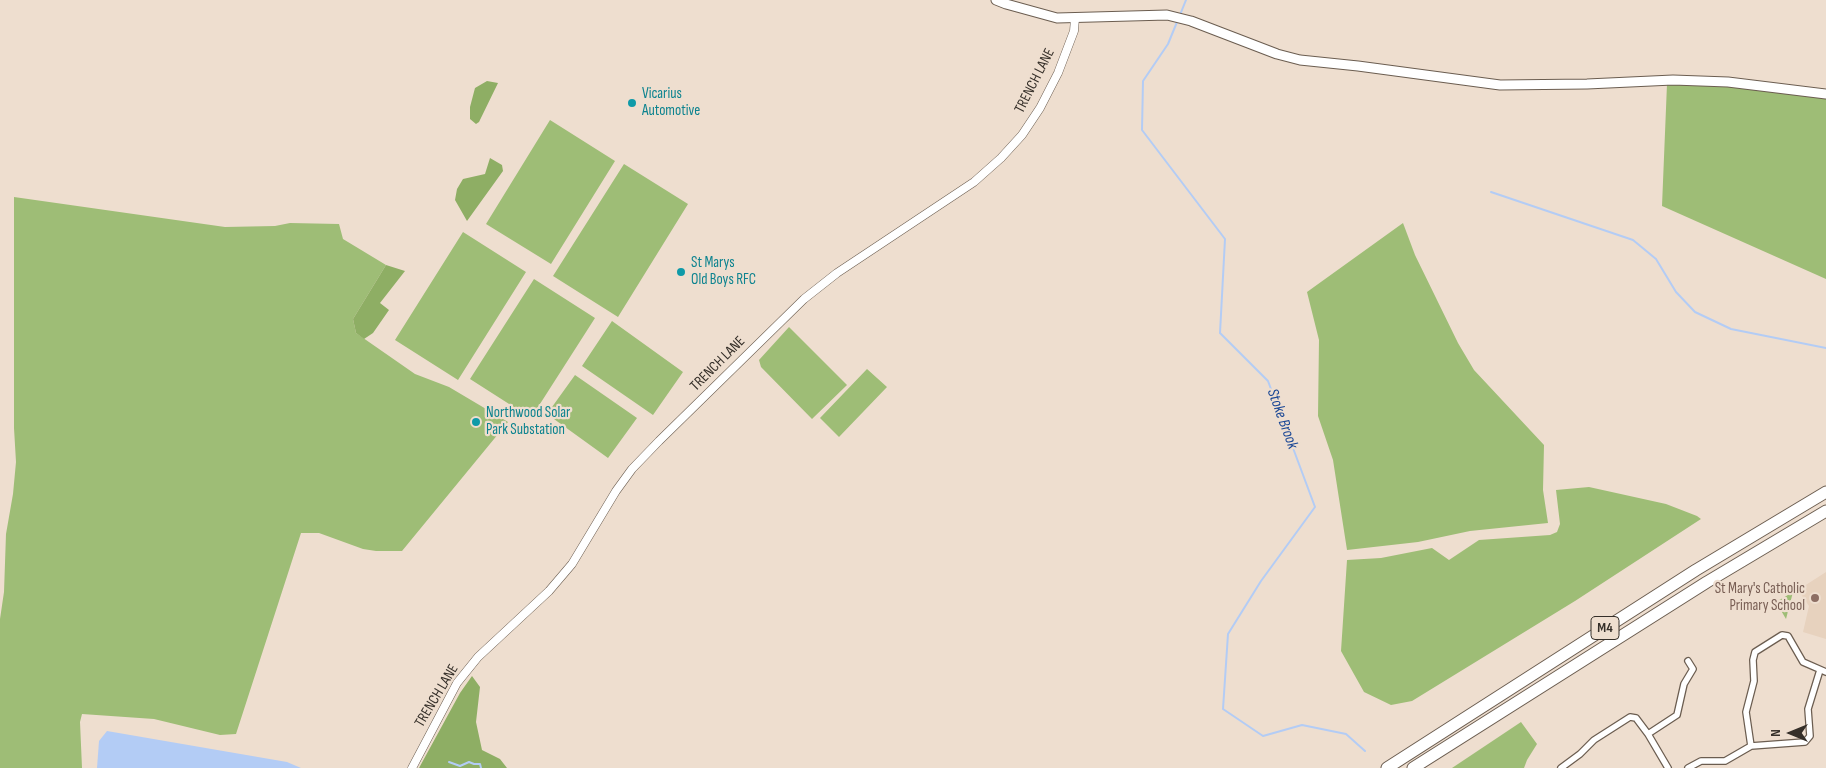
<!DOCTYPE html>
<style>
body{margin:0}
#map{position:relative;width:1826px;height:768px;overflow:hidden;background:#eedecf;font-family:"Sofia Sans Condensed",sans-serif}
canvas{display:block}
.north{position:absolute;left:1766px;top:708px;width:50px;height:50px;-webkit-text-stroke:4px #eedecf;paint-order:stroke;rotate:270deg;font-size:14px;font-weight:700;line-height:20px;text-align:center;color:#352f29}
.north::after{content:'';display:block;margin:auto;width:18px;height:22px;background:#352f29;clip-path:polygon(50% 0,100% 100%,50% 72%,0 100%)}
</style>
<div id="map">
<canvas width="1826" height="768"></canvas>
<div class="north">N</div>
</div>
<script>
const ctx = document.querySelector('canvas').getContext('2d');
ctx.lineJoin = 'round';
function fillPath(path, color) { ctx.fillStyle = color; ctx.fill(path, 'evenodd'); }
function trace(path, color, width, dash) { ctx.strokeStyle = color; ctx.lineWidth = width; ctx.lineCap = dash ? 'butt' : 'round'; ctx.setLineDash(dash || []); ctx.stroke(path); }
function label(font, color, halo, rows, align = 'center') {
  ctx.font = font + ' "Sofia Sans Condensed",sans-serif'; ctx.lineWidth = 4.5; ctx.setLineDash([]); ctx.textBaseline = 'middle'; ctx.strokeStyle = halo; ctx.fillStyle = color; for (const [text, x, y, turn = 0] of rows) {
    ctx.save(); ctx.translate(x, y); ctx.rotate((+turn || 0) * Math.PI / 180); ctx.textAlign = isNaN(turn) ? turn : align; if (halo) ctx.strokeText(text, 0, 0); ctx.fillText(text, 0, 0); ctx.restore();
  }
}
const built = new Path2D(`
 M1826 572V639L1803 632 1809 606 1798 590Z`);
const green = new Path2D(`
 M1728 82 1826 94V279L1662 206 1667 84Z
 M550 120 615 161 551 264 486 224Z
 M624 164 688 204 618 317 553 276Z
 M14 197 225 227 275 226 290 223 339 224 343 239 386 265 353 319 356 333 415 374 449 387 508 422 402 551H376L363 549 319 533H301L236 734 220 735 154 719 82 714 80 722 82 768H0V619L4 592 6 534 13 494 16 462 14 428Z
 M1403 223 1415 255 1458 343 1474 370 1544 445 1543 490 1548 523 1470 531 1418 542 1347 550 1333 460 1318 416 1319 340 1307 292Z
 M463 232 526 272 458 380 395 340Z
 M534 279 595 318 531 418 470 379Z
 M612 321 683 372 653 415 582 366Z
 M789 327 847 385 812 419 761 367 759 360Z
 M867 369 887 387 839 437 820 418Z
 M575 375 637 418 608 458 547 414Z
 M1589 487 1666 504 1697 516 1701 519 1575 601 1412 701 1391 705 1364 692 1341 651 1347 560 1381 558 1432 548 1449 560 1479 540 1550 535 1557 532 1560 524 1556 490Z
 M1793 592 1786 619 1776 602Z
 M1521 722 1537 744 1527 760 1524 768H1452Z`);
const forest = new Path2D(`
 M487 81 498 83 479 122 476 124 470 119V107L475 88Z
 M490 158 502 165 503 171 467 221 455 200 457 189 463 179 485 174Z
 M386 265 405 271 380 303 389 310 373 333 364 339 356 333 353 319Z
 M472 676 480 687 476 722 482 750 500 759 507 768H419L460 693Z`);
const water = new Path2D(`
 M107 731 287 762 301 768H97L99 741Z`);
const stream = new Path2D(`
 M1180 15 1186 0
 M1177 22 1168 44 1143 81 1142 130 1225 239 1220 333 1268 381 1315 507 1261 581 1228 634 1223 709 1263 736 1302 725 1346 734 1365 751
 M1491 192 1633 240 1656 259 1676 292 1695 312 1731 329 1826 348
 M449 762 460 766 469 762 474 764H480L481 768`);
const minor = new Path2D(`
 M1648 734 1677 715 1684 684 1693 669 1688 661
 M1751 746 1746 712 1754 681 1753 660 1755 652 1782 635 1788 636 1803 662 1826 672
 M1561 768 1580 754 1594 740 1630 717 1636 718 1648 734 1668 768
 M1688 768 1701 761H1725L1751 746 1805 742 1810 736 1808 709 1820 670`);
const tertiary = new Path2D(`
 M412 768 457 683 478 657 549 591 572 564 616 491 632 469 659 441 804 299 837 273 974 182 1001 158 1022 135 1040 108 1058 73 1074 31 1075 18`);
const secondary = new Path2D(`
 M996 0 1006 4 1057 18 1167 15 1191 21 1277 54 1300 60 1358 66 1500 85 1587 84 1673 80 1728 82 1826 94`);
const motorway = new Path2D(`
 M1387 768 1696 570 1826 492
 M1413 768 1707 582 1826 511`);
const markers = [
 [632,103,5,"#0f9aa8"],
 [681,272,5,"#0f9aa8"],
 [476,422,5,"#0f9aa8"],
 [1815,598,5,"#8d6e63"]
];
const shields = [
 [1605,628,28]
];
const shieldNames = [
 ["M4",1605,628]
];
const streetNames = [
 ["TRENCH LANE",1035,81,-63],
 ["TRENCH LANE",718,364,-45],
 ["TRENCH LANE",437,696,-59]
];
const cultureNames = [
 ["Vicarius",642,94],
 ["Automotive",642,111],
 ["St Marys",691,263],
 ["Old Boys RFC",691,280],
 ["Northwood Solar",486,413],
 ["Park Substation",486,430]
];
const educationNames = [
 ["St Mary's Catholic",1805,589],
 ["Primary School",1805,606]
];
const waterNames = [
 ["Stoke Brook",1282,419,70]
];
fillPath(built, '#e7d2be');
fillPath(green, '#9ebd76');
fillPath(forest, '#8eae64');
fillPath(water, '#b3ccf5');
trace(stream, '#b3ccf5', 2);
trace(minor, '#6b5d50', 8);
trace(tertiary, '#6b5d50', 9);
trace(secondary, '#6b5d50', 11);
trace(motorway, '#6b5d50', 13);
trace(minor, '#fff', 5.5);
trace(tertiary, '#fff', 8);
trace(secondary, '#fff', 9);
trace(motorway, '#fff', 11);
for (const [x, y, r, color] of markers) { const dot = new Path2D(); dot.arc(x, y, r, 0, 2 * Math.PI); ctx.fillStyle = color; ctx.fill(dot); trace(dot, '#eedecf', 2); }
for (const [x, y, w] of shields) { const box = new Path2D(); box.roundRect(x - w / 2, y - 11.5, w, 23, 4); ctx.fillStyle = '#eedecf'; ctx.fill(box); trace(box, '#352f29', 1); }
label('bold 14px', '#352f29', null, shieldNames);
label('15px', '#352f29', '#eedecf', streetNames);
label('15px', '#0d838f', '#eedecf', cultureNames, 'left');
label('15px', '#785e54', '#eedecf', educationNames, 'right');
label('italic 16px', '#1a4795', '#eedecf', waterNames);
</script>
